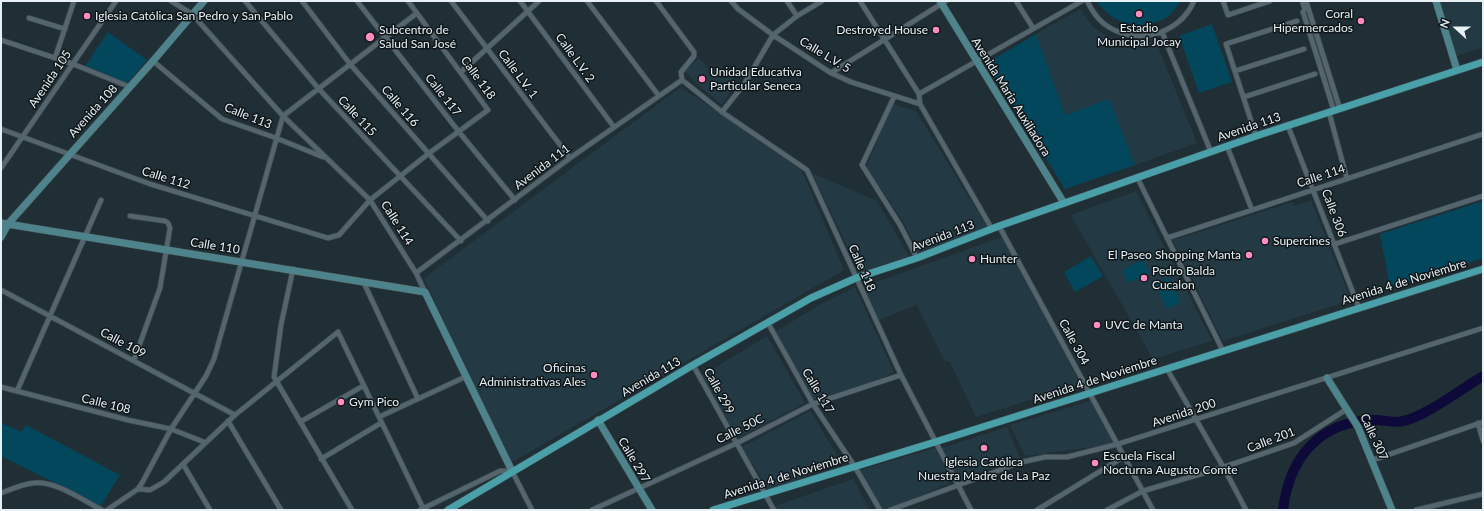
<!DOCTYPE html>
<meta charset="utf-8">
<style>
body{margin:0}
#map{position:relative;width:1484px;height:511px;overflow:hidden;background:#202f35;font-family:Lato,sans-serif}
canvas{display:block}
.frame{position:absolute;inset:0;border:2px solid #e7f0f4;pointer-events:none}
.north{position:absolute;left:1436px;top:8px;width:40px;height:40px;-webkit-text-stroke:3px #0f1619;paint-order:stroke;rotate:291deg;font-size:11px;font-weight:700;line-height:16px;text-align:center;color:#e7f0f4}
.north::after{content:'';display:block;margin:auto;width:14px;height:18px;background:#e7f0f4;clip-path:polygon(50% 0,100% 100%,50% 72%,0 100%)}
</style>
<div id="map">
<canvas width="1484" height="511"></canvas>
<div class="frame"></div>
<div class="north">N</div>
</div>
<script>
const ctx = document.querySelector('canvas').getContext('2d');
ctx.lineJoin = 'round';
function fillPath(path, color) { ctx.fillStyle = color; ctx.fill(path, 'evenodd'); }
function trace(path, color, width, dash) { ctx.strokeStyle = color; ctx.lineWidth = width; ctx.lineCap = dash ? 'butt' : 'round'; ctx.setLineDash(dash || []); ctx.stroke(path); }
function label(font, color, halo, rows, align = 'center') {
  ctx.font = font + ' Lato,sans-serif'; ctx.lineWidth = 3; ctx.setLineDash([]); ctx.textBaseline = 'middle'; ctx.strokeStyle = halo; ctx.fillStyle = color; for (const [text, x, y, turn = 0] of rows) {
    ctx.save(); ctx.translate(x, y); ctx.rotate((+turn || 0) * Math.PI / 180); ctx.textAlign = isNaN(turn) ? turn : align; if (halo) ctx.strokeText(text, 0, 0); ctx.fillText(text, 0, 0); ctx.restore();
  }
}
const built = new Path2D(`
 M1440 1H1483V47L1457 56Z
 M1080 9 1093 27 1107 36 1131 43 1156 42 1197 143 1135 165 1109 100 1065 115 1036 34Z
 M699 58 712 72 719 65 736 83 722 105 698 85 685 71Z
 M681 87 802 171 844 270 512 462 467 372 424 278Z
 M893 104 916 111 987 227 919 254 904 223 866 167Z
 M812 173 877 201 910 258 860 273Z
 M1136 191 1212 341 1153 359 1071 215Z
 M1313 200 1312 203 1351 300 1223 341 1172 239 1176 237 1177 239 1293 202 1294 206Z
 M1002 237 1034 297 1035 296 1080 384 976 417 950 362 945 361 915 302 916 305 879 320 860 288Z
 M855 287 894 372 874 382 814 400 775 332 821 304Z
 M767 336 805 403 738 438 701 376Z
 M1091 401 1114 444 1025 456 1010 425Z
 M808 412H811L841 462 769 491 742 447Z
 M1007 427 1020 458 958 481 942 448Z
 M935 448 952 482 886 510H879L860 470Z
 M853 479 870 510H778L775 506Z`);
const green = new Path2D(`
 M1096 1H1181C1177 6 1172 14 1167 17 1141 33 1112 24 1096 1Z
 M1212 24 1232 82 1199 93 1179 36Z
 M108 32 147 60 126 85 84 68Z
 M1036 34 1065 115 1109 99 1135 165 1065 189 987 63Z
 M1483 201V258L1390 288 1380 234Z
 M1091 256 1103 276 1075 292 1064 272Z
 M1143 259 1150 273 1128 283 1122 270Z
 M1169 277 1181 302 1167 309 1155 284Z
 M2 423 21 432 26 425 120 475 101 506 1 456Z`);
const river = new Path2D(`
 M1283 510C1289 459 1318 422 1373 420 1383 419 1393 424 1403 421 1424 417 1463 388 1483 376`);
const street = new Path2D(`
 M171 1 192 14 283 116 370 200 416 273 425 292
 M245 1 318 88 461 241
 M302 1 350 64 488 221
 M357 1 459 132 515 200
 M451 1 570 158
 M520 1 614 127
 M587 1 659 96
 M656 1 694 52V56L681 72 682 80
 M731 1 738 9 773 35 831 73 851 82 920 104
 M787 1 797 16
 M860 1 919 94 920 104 992 229
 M1016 1 1033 28
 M1087 1C1091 9 1096 17 1103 23 1133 47 1179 36 1194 1
 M1223 1 1228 15 1270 1
 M1302 1 1305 9 1303 12 1334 111
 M1306 1 1340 109
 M29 18 65 29
 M1162 32 1211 152
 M1 40 73 64 130 87
 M55 58 74 1
 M153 61 222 119 276 138 323 157
 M1235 71 1304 49
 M461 72 539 1
 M831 73 946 1
 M682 80 722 112 807 170 901 375 971 510
 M919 94 1082 1
 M894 97 862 165 900 225 917 258
 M1244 97 1315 74
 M722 112 745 83 773 35 797 16 822 1
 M1329 112 1347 179
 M1288 126 1359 308
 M1 129 150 184 328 238 339 235 370 200 428 154 488 110 408 1
 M1256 136 1226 44 1297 21
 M1227 146 1252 210
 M1 168 116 1
 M1137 177 1223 351
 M130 216 165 221 168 223 170 228 160 288 134 360
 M999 226 1153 510
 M1167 238 1483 134
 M1335 244 1483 196
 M293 269 281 325 274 377 352 510
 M416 273 570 158 682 80
 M363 281 418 399
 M1 290 235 415
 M768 323 813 404 855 467 880 510
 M693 365 774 510
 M1167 369 1225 470 1246 510
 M1 387 128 420 171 429 204 442
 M17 391 101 200
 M379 417 465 377
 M228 421 281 510
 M300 422 363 386
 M1478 423 1483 441
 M321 459 381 423
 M1373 460 1483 422
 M183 464 210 510
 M138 489 150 490 164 482 235 415 338 332 423 508
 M1 493C12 489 22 484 34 483 57 481 82 500 102 510
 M107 510 138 489 142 483 171 429 206 376 214 359 283 116 417 13
 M420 510 500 471H512L532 510
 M592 510 737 443 813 404 901 375
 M890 510 1022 462 1045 457H1067L1118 444 1483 328
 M1037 510 1125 456
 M1107 510 1143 491 1224 467 1294 443 1347 409
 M1416 510 1483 494`);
const secondary = new Path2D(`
 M940 1 1064 203
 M1436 1 1457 70
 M1 223 425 292 512 471
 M1 237 8 224 153 61 204 1
 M1327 378 1358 427 1392 510
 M598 420 652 510`);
const primary = new Path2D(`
 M448 510 693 365 811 298 856 278 917 258 999 226 1256 136 1483 62
 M713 510 935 442 1483 269`);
const markers = [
 [1139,14,4,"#fd8ebf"],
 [87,16,4,"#fd8ebf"],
 [1361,21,4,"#fd8ebf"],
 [936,30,4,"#fd8ebf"],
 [370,37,5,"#fd8ebf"],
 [702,79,4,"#fd8ebf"],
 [1265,241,4,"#fd8ebf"],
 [1249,255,4,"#fd8ebf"],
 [972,259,4,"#fd8ebf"],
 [1144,278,4,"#fd8ebf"],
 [1097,325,4,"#fd8ebf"],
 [594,375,4,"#fd8ebf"],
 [341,402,4,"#fd8ebf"],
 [984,448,4,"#fd8ebf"],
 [1095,463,4,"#fd8ebf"]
];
const poiNames = [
 ["Coral",1353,14,"right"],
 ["Hipermercados",1353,28,"right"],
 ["Iglesia Católica San Pedro y San Pablo",95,16],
 ["Estadio",1139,28,"center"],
 ["Municipal Jocay",1139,42,"center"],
 ["Subcentro de",379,30],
 ["Salud San José",379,44],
 ["Destroyed House",928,30,"right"],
 ["Unidad Educativa",710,72],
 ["Particular Seneca",710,86],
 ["Supercines",1273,241],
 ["El Paseo Shopping Manta",1241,255,"right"],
 ["Hunter",980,259],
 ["Pedro Balda",1152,271],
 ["Cucalon",1152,285],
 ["UVC de Manta",1105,325],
 ["Oficinas",586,368,"right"],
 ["Administrativas Ales",586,382,"right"],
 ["Gym Pico",349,402],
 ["Escuela Fiscal",1103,456],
 ["Nocturna Augusto Comte",1103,470],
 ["Iglesia Católica",984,462,"center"],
 ["Nuestra Madre de La Paz",984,476,"center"]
];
const streetNames = [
 ["Calle L.V. 5",825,55,31],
 ["Calle L.V. 2",575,58,54],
 ["Calle L.V. 1",518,74,53],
 ["Calle 118",478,78,54],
 ["Avenida 105",50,79,-56],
 ["Calle 117",443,95,52],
 ["Avenida Maria Auxiliadora",1011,97,58],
 ["Calle 116",400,106,49],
 ["Avenida 108",93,111,-48],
 ["Calle 113",248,116,22],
 ["Calle 115",357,116,47],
 ["Avenida 113",1249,127,-19],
 ["Avenida 111",542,167,-37],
 ["Calle 114",1321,176,-18],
 ["Calle 112",166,178,17],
 ["Calle 306",1334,213,69],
 ["Calle 114",397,223,58],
 ["Avenida 113",943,236,-21],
 ["Calle 110",215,246,9],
 ["Calle 118",862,268,66],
 ["Avenida 4 de Noviembre",1404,282,-17],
 ["Calle 304",1074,342,61],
 ["Calle 109",123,343,28],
 ["Avenida 113",651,377,-30],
 ["Avenida 4 de Noviembre",1095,380,-18],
 ["Calle 299",719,391,61],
 ["Calle 117",818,391,59],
 ["Calle 108",106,404,14],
 ["Avenida 200",1184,413,-18],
 ["Calle 50C",740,429,-26],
 ["Calle 307",1374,437,65],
 ["Calle 201",1271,440,-21],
 ["Calle 297",634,460,59],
 ["Avenida 4 de Noviembre",786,476,-17]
];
fillPath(built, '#233a44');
fillPath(green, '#03475c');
trace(river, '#0d0939', 10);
trace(street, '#3e4b51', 6);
trace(secondary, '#3e4b51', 8);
trace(primary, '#3e4b51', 8);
trace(street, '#55656d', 4.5);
trace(secondary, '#4f838b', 7);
trace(primary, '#49a0a9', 7);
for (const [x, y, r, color] of markers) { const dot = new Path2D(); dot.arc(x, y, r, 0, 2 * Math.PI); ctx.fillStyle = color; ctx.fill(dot); trace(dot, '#0f1619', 1.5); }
label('12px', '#e7f0f4', '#0f1619', poiNames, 'left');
label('12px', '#e7f0f4', '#0f1619', streetNames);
</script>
